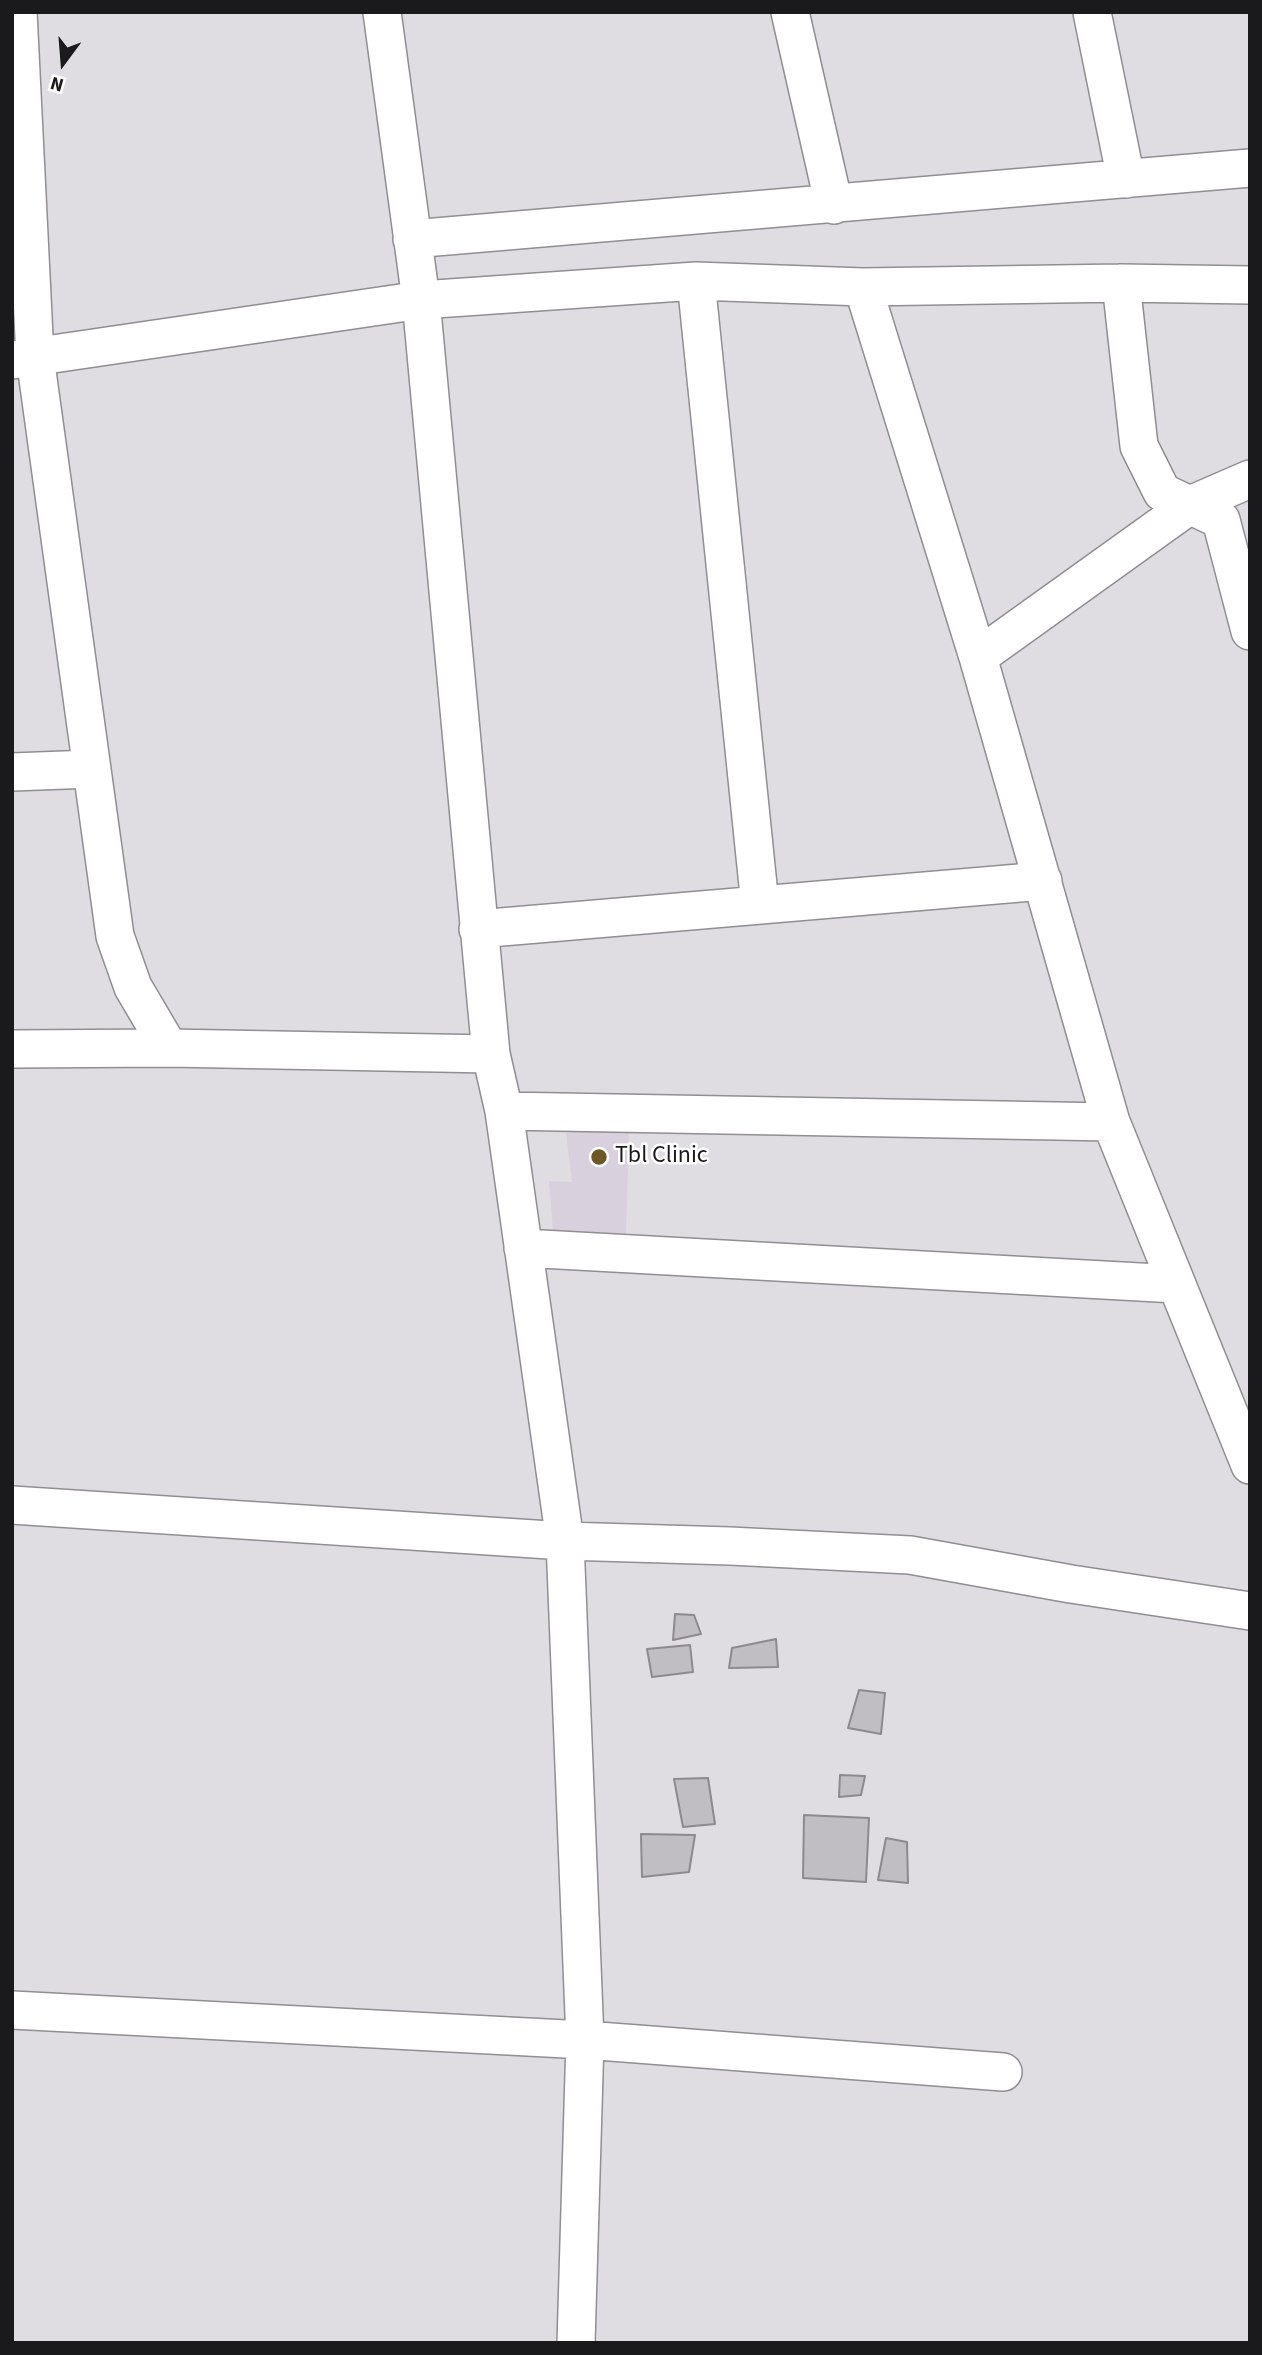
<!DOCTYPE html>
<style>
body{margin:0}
#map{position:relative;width:1262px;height:2355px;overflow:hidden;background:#e0dde2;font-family:"Source Sans 3",sans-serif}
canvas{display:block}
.frame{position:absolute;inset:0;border:14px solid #1a191b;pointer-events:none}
.north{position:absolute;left:28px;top:28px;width:70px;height:70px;-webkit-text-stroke:5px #fff;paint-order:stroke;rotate:196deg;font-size:19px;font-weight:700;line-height:28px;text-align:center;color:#1a191b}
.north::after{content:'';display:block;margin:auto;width:24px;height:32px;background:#1a191b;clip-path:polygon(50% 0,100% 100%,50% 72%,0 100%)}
</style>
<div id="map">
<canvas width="1262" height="2355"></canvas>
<div class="frame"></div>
<div class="north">N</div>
</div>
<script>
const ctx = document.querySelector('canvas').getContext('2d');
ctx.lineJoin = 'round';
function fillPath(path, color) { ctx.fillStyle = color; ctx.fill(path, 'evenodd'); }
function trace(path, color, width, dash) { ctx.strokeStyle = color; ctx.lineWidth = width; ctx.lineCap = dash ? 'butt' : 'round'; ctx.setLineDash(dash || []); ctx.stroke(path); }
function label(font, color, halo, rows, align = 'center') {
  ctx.font = font + ' "Source Sans 3",sans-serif'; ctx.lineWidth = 5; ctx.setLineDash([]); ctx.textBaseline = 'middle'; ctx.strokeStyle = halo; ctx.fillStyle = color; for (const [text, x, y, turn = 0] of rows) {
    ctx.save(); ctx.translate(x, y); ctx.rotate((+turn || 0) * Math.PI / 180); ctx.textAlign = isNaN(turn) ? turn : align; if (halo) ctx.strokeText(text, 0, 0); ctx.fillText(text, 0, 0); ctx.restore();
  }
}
const built = new Path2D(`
 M629 1126 626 1234 553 1231 549 1181 572 1182 566 1133Z`);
const building = new Path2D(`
 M675 1614 694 1615 701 1634 673 1640Z
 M776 1639 778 1667 729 1668 732 1648Z
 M690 1645 693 1672 652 1677 647 1649Z
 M859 1690 885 1693 881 1734 848 1728Z
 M840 1775 865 1776 861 1795 839 1797Z
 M708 1778 715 1824 683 1827 674 1779Z
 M804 1815 869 1818 866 1882 803 1878Z
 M641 1834 695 1835 689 1872 642 1877Z
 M886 1838 907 1842 908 1883 878 1880Z`);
const street = new Path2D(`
 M18 12 35 357 115 936 133 987 169 1048
 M382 12 421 300 491 1054 504 1111 565 1541 585 2040 1003 2072
 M790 12 834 205
 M1092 12 1126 179
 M412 239 1250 168
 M696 281 760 905
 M1121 283 1139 446 1162 492 1221 520 1250 631
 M863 287 978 657 1111 1122 1250 1465
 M12 360 421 300 696 281 863 287 1121 283 1250 285
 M978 657 1190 505 1250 479
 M12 772 91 769
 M478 929 1043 881
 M12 1049 169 1048 491 1054
 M504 1111 1111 1122
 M523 1248 1176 1284
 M12 1505 565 1541 730 1546 910 1555 1071 1584 1250 1611
 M12 2010 585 2040 576 2343`);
const markers = [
 [599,1157,9,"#6d5928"]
];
const poiNames = [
 ["Tbl Clinic",615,1157]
];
fillPath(built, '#d8d0dc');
fillPath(building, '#c1bec3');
trace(building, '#8d898e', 2);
trace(street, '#918d92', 40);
trace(street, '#fff', 37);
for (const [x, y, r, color] of markers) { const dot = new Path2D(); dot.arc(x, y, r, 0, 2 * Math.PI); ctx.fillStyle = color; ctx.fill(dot); trace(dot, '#fff', 2.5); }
label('24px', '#1a191b', '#fff', poiNames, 'left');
</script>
